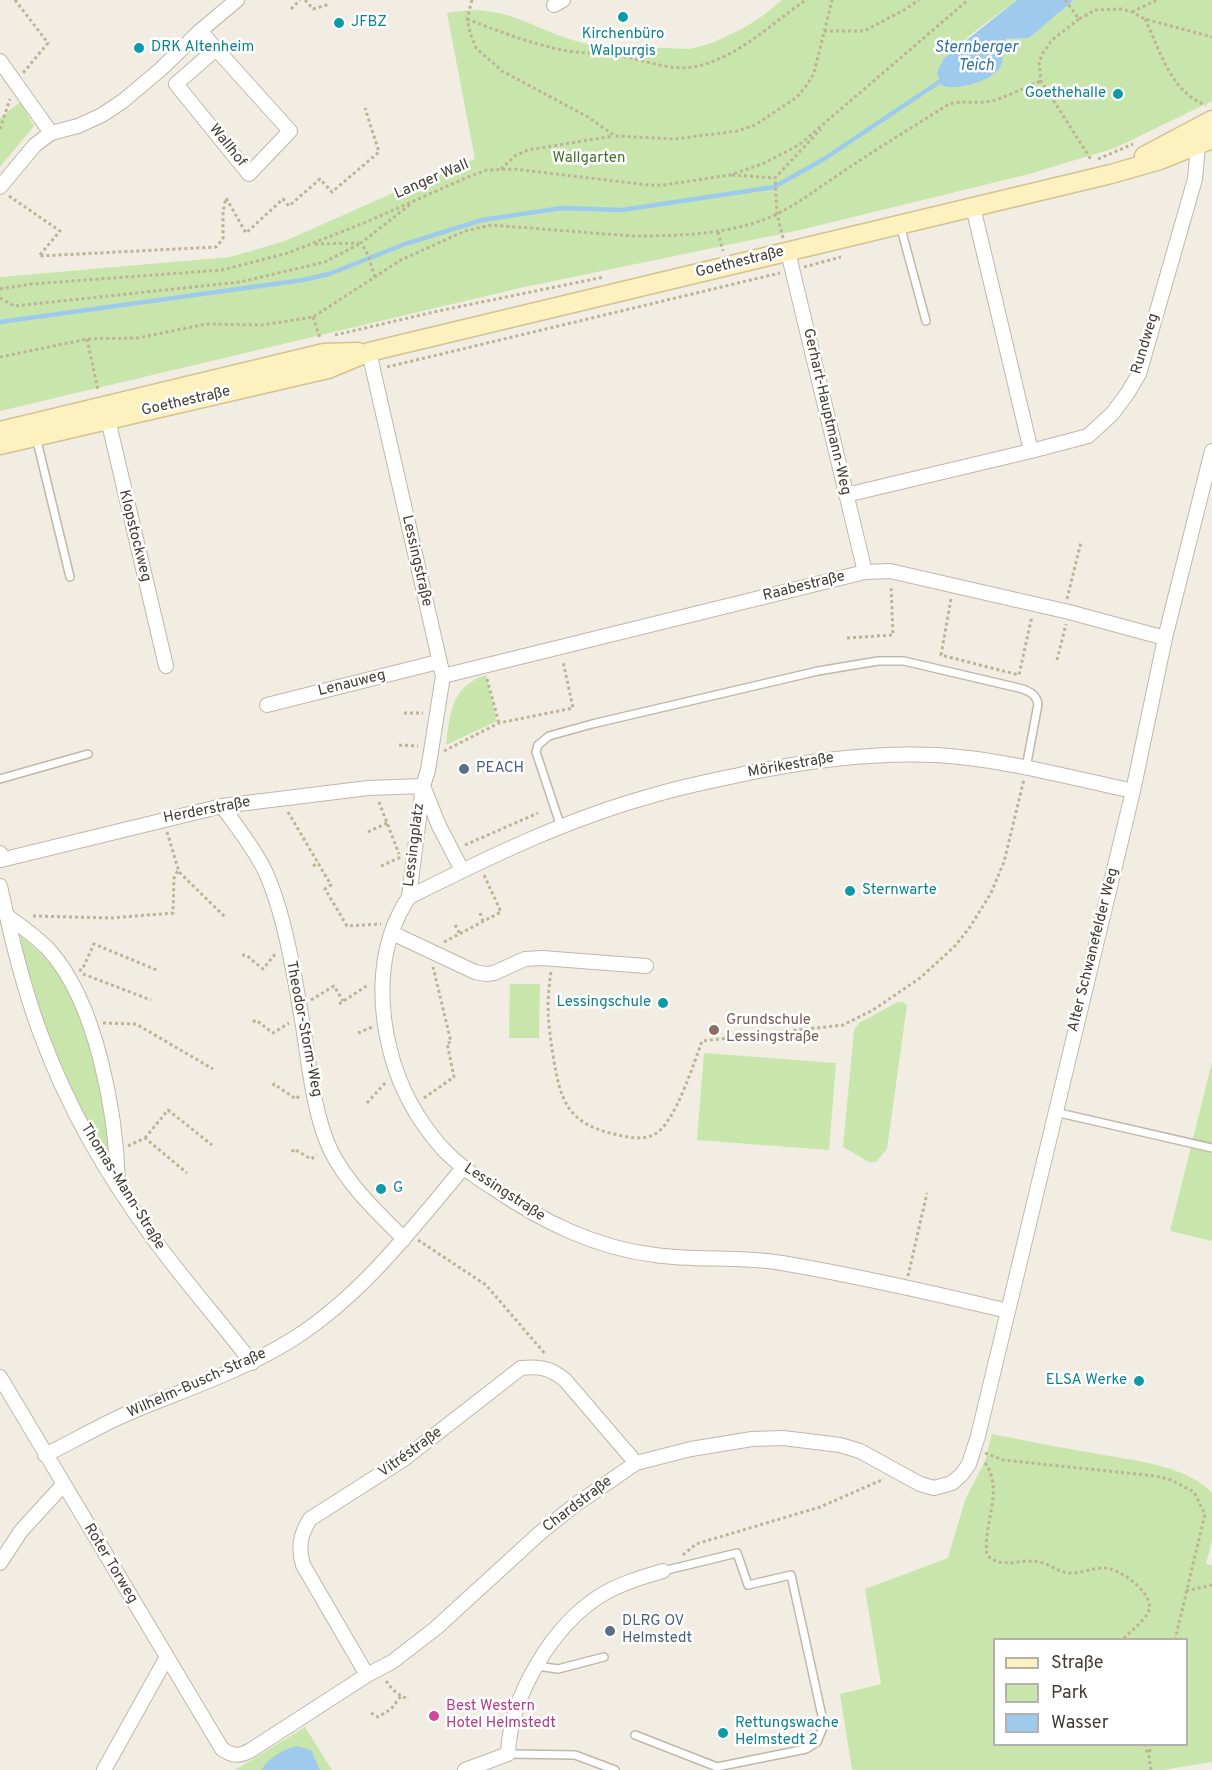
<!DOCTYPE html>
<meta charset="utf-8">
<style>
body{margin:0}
#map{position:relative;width:1212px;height:1770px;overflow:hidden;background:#f1ede2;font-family:Overpass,sans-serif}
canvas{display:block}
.legend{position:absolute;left:993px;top:1638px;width:195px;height:108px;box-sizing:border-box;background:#fff;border:2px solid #b3b1ad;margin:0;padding:8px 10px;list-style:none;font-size:18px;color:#423d33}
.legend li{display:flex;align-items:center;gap:12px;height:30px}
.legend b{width:30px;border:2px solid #b3b1ad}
</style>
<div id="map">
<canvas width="1212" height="1770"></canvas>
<ul class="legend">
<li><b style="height:8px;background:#fef1c0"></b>Straße</li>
<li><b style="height:16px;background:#c8e6ab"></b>Park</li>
<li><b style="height:16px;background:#9ecaee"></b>Wasser</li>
</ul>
</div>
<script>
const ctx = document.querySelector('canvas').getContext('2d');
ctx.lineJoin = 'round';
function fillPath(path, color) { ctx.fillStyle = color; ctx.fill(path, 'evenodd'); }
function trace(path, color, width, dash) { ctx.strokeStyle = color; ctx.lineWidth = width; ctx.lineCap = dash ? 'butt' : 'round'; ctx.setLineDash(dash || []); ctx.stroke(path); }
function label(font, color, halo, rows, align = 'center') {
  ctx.font = font + ' Overpass,sans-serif'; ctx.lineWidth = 5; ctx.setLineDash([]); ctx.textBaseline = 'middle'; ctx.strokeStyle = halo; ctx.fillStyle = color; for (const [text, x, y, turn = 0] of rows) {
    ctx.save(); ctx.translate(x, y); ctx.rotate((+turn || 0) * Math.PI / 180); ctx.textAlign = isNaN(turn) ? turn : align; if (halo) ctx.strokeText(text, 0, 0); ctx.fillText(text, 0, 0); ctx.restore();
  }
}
const green = new Path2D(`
 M782 0H1017L970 35 941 62 962 87C975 83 998 77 1002 62 1004 53 1001 46 1008 39L1029 38 1074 0H1212V101L1115 148 1029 174 800 230 520 288 0 411V277L230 257 285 241 447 169 475 159 447 13C510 0 538 36 594 45L689 49 701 46 712 43 742 29 764 15Z
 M20 102 34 126 0 167V118Z
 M486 675 497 721 446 745C450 714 451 686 486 675Z
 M20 935 57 968 81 1008 109 1116 110 1158C99 1150 92 1132 86 1120 56 1062 30 1000 20 935Z
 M510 984H540L539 1038H509Z
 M898 1002H903L907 1005 887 1149 876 1162H869L843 1147 854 1030 859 1023Z
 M704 1053 836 1063 829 1150 697 1140Z
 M1212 1062V1241L1170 1231Z
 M992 1434C1026 1441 1059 1447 1092 1453 1129 1460 1185 1464 1212 1493V1540L1206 1564 1212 1565V1762L1162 1770H852L840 1694 881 1684 865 1589 948 1558 965 1500 985 1461ZM994 1640H1186V1744H994Z
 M305 1727 332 1770H235Z`);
const water = new Path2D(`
 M1017 0H1074L1029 38 1007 39C1000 47 1005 57 1001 66 993 81 956 92 941 85L937 72 944 58Z
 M297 1746 311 1750 320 1770H261C269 1758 283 1749 297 1746Z`);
const stream = new Path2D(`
 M0 322 303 280 329 274 405 244 482 220 562 208 622 210 774 187 824 159 939 82`);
const path = new Path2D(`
 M15 0 48 43 23 73
 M305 0 313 9 330 4
 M472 0 467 19 470 33 476 48 502 71 588 117 615 136 675 139 737 131 755 125 797 97 807 85 814 73 832 0
 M1065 0 1079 19 1095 10 1121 9 1132 12 1145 19 1212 37
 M291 9 300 0
 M1132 12 1157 0
 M467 19C498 31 529 43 562 50 583 54 605 53 626 57 651 62 677 73 702 65 742 54 773 22 806 0
 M1079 19 1052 40 1043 53 1039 62 1041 81 1092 161
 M1145 19C1160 50 1171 93 1206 105
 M824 31H864L904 10 919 0
 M0 129 10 99
 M1098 159 1133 144
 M501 169 515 156 528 150 613 136
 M732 175 775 178
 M9 196 60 231 39 256 216 247 223 239V212L226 198 246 233 283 199 289 206 320 179 332 192 379 152 365 108
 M718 232 723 251
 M783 238 777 214 775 178 821 129
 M315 244 359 243
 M804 267 841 257
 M375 277 368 255 361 243 412 203
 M0 289 31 284 222 270 288 253 364 223 468 177 487 170 514 169 648 185H664L730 175 762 164 799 145 968 0
 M0 298 14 306 240 282 325 262 361 243
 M313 317 320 338
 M335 335 438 311 604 277
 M87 339 98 390
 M0 357 87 339 138 338 206 324 262 325 313 317 401 260 465 231 491 225 632 236C676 236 721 235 763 220 792 209 815 190 841 173 876 149 913 127 949 104 963 100 978 104 992 101 1009 96 1025 87 1041 81
 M387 367 780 273
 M951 599 941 655 1019 675 1032 616
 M1067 599 1081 542
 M847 638 893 635 891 585
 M1057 660 1066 624
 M487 679 499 723
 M404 713H423
 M399 745 418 746
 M444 751 499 723 573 708 563 661
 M379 802 399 854
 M288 812 331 885 325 889 347 926 381 924
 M167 832 179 872 225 917
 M368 832 387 823
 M465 845 538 813
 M313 866 319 863
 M381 866 401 857
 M480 913 483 921
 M33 916 111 918 173 913 174 878 178 870
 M455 925 460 934
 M444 942 501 912 484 875
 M242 955H246L263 969 276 953
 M79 970H82L94 944 159 971
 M551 972C546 1005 548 1023 553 1055 560 1099 566 1123 614 1134 627 1137 643 1141 655 1134 675 1123 694 1063 702 1041L843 1025 873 1010 920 978 955 946 970 927 991 893 1004 862 1024 779
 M83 974 151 1000
 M311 1000 334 986 343 1001
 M339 1004 368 985
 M253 1022 256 1020 273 1033 289 1023
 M103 1023 136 1024 213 1069
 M358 1033 372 1027
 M273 1086 274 1084 296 1099 301 1094
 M424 1098 454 1077 447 1043 451 1042 433 967
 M367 1103 386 1082
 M145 1138 168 1110 212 1145
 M128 1146 145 1138 187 1173
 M292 1152 294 1149 311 1159 317 1155
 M418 1240 486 1285 546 1355
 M908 1276 927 1193
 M985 1453 1003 1460 1156 1476 1171 1480 1194 1492 1205 1514 1175 1640
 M985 1463C1005 1491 982 1525 987 1555 1001 1570 1021 1558 1039 1562 1050 1564 1058 1572 1069 1573 1082 1574 1097 1565 1110 1569 1124 1572 1157 1596 1148 1613 1142 1623 1130 1632 1122 1640
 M683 1555 696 1544 820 1507 884 1479
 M1186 1591 1212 1585
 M386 1681 393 1690 401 1696
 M371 1713 378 1717 391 1709 401 1696 409 1699
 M1144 1744 1148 1754
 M1151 1770 1149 1756 1151 1744`);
const service = new Path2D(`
 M900 225 926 321
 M36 437 70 577
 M0 779 88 754
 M561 827 536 752 538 745 549 736 592 724 818 671 878 661H904L1023 689C1032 693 1036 695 1038 704L1026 768
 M1055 1112 1212 1148
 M537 1666 558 1669 604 1657
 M635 1735 717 1767 806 1749 817 1742 824 1725 791 1575 748 1585 737 1553 663 1571
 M508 1754 575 1755 615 1770`);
const minor = new Path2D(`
 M554 5 563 0
 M200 31 290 131 249 174 176 84 216 49
 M0 61 51 133
 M0 187 35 145 51 133 78 126 102 115 123 101 161 69 200 31 237 0
 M973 207 1031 451 1088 436 1112 414 1127 394 1139 374 1195 179 1198 146
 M788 252 865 572
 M369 352 443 676 428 770 423 786 409 897C379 942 377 998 390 1050 399 1087 418 1121 443 1149 458 1165 475 1176 493 1188 542 1221 595 1248 655 1255 697 1261 740 1256 782 1263 858 1276 933 1293 1008 1311
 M106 411 166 666
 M846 495 1031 451
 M443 676 865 572 890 571 1069 612 1165 638
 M267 705 438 662
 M222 806C237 827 254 848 265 871 285 914 295 979 303 1026 309 1065 314 1116 331 1151 348 1185 377 1212 404 1239
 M0 853 1 860 222 806 368 788 423 786 439 826 462 870
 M0 886C11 936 23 987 41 1035 68 1108 109 1179 156 1242 186 1283 221 1322 252 1363
 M409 897C487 858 567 819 651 796 683 786 716 780 748 773 811 760 873 752 937 755 1003 759 1068 777 1133 791
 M7 916C21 926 37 937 49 950 97 1003 116 1114 118 1183
 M392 933 475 972 486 974 494 973 525 959 542 958 646 966
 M0 1377 222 1749C233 1756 239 1757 251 1750L367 1675 392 1662 436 1628 541 1532 575 1505 636 1463 691 1449 752 1439 783 1438 840 1445 860 1451 920 1484 934 1488 952 1483 962 1474 969 1464 978 1436 1133 791 1165 638 1212 451
 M45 1455C74 1441 102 1424 131 1412 186 1389 242 1371 293 1339 361 1296 412 1229 463 1168
 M0 1563 21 1531 63 1485
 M367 1675 303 1565C298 1547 300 1535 310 1519L404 1459 521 1368C540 1366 550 1368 565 1380L636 1463
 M104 1770 167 1657
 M465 1770 508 1754C510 1696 553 1624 603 1594 622 1583 643 1577 663 1571`);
const secondary = new Path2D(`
 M1144 156 1212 120
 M0 431 324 353 358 352
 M0 445 328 369 369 352 1111 174 1160 160 1212 139`);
const markers = [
 [623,17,6,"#0f9aa8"],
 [339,23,6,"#0f9aa8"],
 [139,48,6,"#0f9aa8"],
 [1118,94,6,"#0f9aa8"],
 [464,769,6,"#5c6f8a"],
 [850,891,6,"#0f9aa8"],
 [663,1003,6,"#0f9aa8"],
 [714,1030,6,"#8d6e63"],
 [381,1189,6,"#0f9aa8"],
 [1139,1381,6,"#0f9aa8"],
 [610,1631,6,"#5c6f8a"],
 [434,1716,6,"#d1479c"],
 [723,1733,6,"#0f9aa8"]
];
const cultureNames = [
 ["JFBZ",351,23],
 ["Kirchenbüro",623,35,"center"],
 ["Walpurgis",623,52,"center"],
 ["DRK Altenheim",151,48],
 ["Goethehalle",1106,94,"right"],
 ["Sternwarte",862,891],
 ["Lessingschule",651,1003,"right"],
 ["G",393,1189],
 ["ELSA Werke",1127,1381,"right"],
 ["Rettungswache",735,1724],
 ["Helmstedt 2",735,1741]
];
const streetNames = [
 ["Wallhof",227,146,51],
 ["Langer Wall",432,180,-23],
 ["Goethestraße",740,263,-14],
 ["Rundweg",1146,344,-73],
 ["Goethestraße",186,402,-13],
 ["Gerhart-Hauptmann-Weg",826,412,77],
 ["Klopstockweg",134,536,76],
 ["Lessingstraße",416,561,77],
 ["Raabestraße",804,587,-14],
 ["Lenauweg",352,684,-14],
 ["Mörikestraße",791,766,-10],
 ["Herderstraße",207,811,-11],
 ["Lessingplatz",415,845,-83],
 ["Alter Schwanefelder Weg",1094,950,-76],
 ["Theodor-Storm-Weg",303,1029,79],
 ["Thomas-Mann-Straße",122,1187,58],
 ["Lessingstraße",504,1193,33],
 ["Wilhelm-Busch-Straße",197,1384,-24],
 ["Vitréstraße",411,1453,-36],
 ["Chardstraße",578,1505,-37],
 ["Roter Torweg",110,1564,59]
];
const parkNames = [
 ["Wallgarten",589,159]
];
const serviceNames = [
 ["PEACH",476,769],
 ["DLRG OV",622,1622],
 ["Helmstedt",622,1639]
];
const educationNames = [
 ["Grundschule",726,1021],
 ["Lessingstraße",726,1038]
];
const hotelNames = [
 ["Best Western",446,1707],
 ["Hotel Helmstedt",446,1724]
];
const waterNames = [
 ["Sternberger",976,49],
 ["Teich",976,67]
];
fillPath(green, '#c8e6ab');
fillPath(water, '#9ecaee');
trace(stream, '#9ecaee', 4.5);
trace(service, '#bfb8a8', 10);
trace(minor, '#bfb8a8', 16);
trace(secondary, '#d1c392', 21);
trace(path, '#beb297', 3, [3, 3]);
trace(service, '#fff', 7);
trace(minor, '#fff', 14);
trace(secondary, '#fef1c0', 18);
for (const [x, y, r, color] of markers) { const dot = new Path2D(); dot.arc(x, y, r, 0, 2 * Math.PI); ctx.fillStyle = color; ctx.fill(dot); trace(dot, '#fff', 2); }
label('15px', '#0d838f', '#fff', cultureNames, 'left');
label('15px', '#423d33', '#fff', streetNames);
label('15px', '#417228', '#fff', parkNames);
label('15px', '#4e5e75', '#fff', serviceNames, 'left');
label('15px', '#785e54', '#fff', educationNames, 'left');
label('15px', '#b23c85', '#fff', hotelNames, 'left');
label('italic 16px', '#2f71ac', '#fff', waterNames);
</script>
